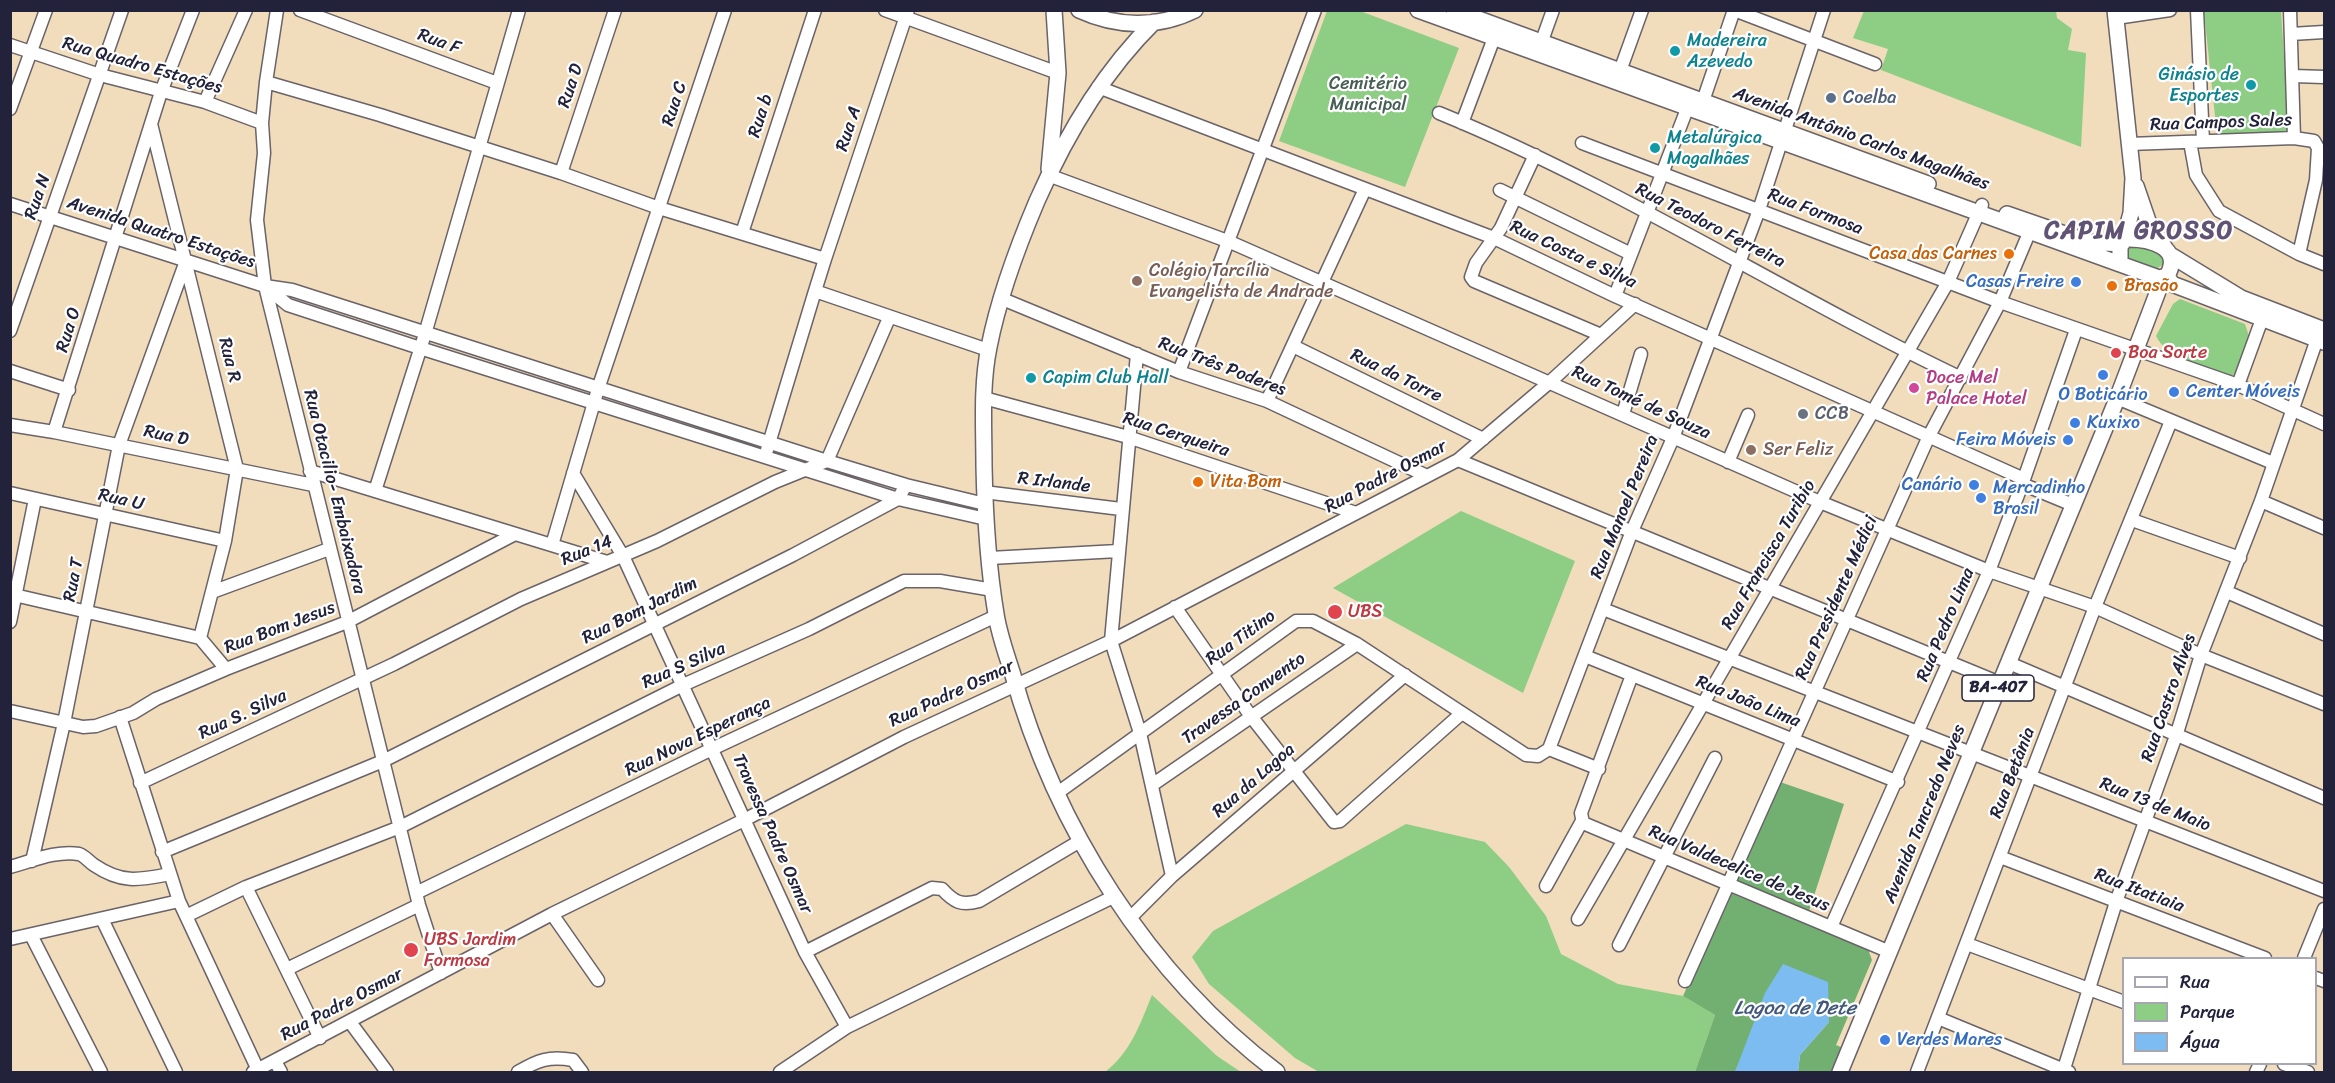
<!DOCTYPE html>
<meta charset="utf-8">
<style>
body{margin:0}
#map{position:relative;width:2335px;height:1083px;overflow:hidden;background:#f1dcbb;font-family:Sriracha,sans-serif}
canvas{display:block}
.frame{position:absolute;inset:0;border:12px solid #22223b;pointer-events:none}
.legend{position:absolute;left:2122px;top:957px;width:195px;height:108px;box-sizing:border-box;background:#fff;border:2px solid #a7a7b1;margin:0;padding:8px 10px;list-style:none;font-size:18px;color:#22223b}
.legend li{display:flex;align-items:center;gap:12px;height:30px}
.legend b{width:30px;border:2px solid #a7a7b1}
</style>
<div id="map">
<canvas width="2335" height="1083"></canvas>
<div class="frame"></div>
<ul class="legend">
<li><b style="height:8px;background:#fff"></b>Rua</li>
<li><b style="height:16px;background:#8dcd84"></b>Parque</li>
<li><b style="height:16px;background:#7dbcf1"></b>Água</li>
</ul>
</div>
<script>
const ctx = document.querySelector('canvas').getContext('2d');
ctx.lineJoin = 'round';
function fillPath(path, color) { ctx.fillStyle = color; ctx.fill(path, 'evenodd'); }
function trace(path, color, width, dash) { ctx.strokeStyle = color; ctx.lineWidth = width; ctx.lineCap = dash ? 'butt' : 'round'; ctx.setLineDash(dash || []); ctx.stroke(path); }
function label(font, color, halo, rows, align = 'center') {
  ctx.font = font + ' Sriracha,sans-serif'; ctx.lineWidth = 4.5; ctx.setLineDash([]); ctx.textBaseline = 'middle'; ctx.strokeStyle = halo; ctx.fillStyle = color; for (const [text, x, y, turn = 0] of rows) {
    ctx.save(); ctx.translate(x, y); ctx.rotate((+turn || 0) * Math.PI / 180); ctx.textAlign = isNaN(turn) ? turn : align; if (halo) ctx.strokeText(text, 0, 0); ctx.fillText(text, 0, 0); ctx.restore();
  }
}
const green = new Path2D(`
 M2211 10 2281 11 2289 132 2217 135 2204 12Z
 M1327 11H1360L1459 48 1405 187 1279 141Z
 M1864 11H2056L2057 18 2072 29 2068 50 2086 53 2081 147 1881 70 1888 49 1853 38Z
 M2134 244 2163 252 2164 264 2156 269 2129 260V249Z
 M2180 299 2245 324 2250 339 2239 371 2231 376C2207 371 2167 359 2156 336L2173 304Z
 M1461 511 1575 561 1523 693 1333 588Z
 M1406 824 1485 842 1509 867 1546 916 1561 954 1618 984 1683 996 1715 1015 1695 1072H1319L1295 1058 1209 984 1192 957 1213 931Z
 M1152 995 1217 1056 1241 1072H1105C1131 1052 1140 1024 1152 995Z`);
const forest = new Path2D(`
 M1780 782 1844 804 1809 911 1735 883Z
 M1730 893 1868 949 1872 960 1836 1045 1843 1048 1831 1072H1798L1800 1055 1829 1022 1743 1054 1735 1072H1695L1715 1015 1683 996Z`);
const water = new Path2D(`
 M1783 964 1828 982 1829 1022 1800 1055 1798 1072H1735L1765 993Z`);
const minor = new Path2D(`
 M277 10 266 82 262 123 264 153 257 220 265 286 419 905 441 973
 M300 10 497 83
 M885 10 1058 73
 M1734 10 1875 64
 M2197 10 2203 141
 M2290 10 2294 138
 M2116 18 2170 10
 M2291 34 2324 32
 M10 45 100 75 205 102 262 123
 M1539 49 1553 10
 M1620 71 1642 10
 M2294 76 2324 77
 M266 82 380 115 561 173 659 208 825 259 815 291 988 350
 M1098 87 1494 238 1615 296 2024 479
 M1703 101 1734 10
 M205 102 246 10
 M10 109 46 10
 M1439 113C1620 187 1785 294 1961 378
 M1462 123 1494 38
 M151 124 237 469 225 541 200 638 226 669
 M2190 142 2196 175 2219 211 2299 254 2324 264
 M1582 143 2000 302 2238 385 2324 424
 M2129 144 2294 138 2314 141 2318 148 2316 180 2299 254
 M1535 155 1501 228 1476 263 1471 277 1474 281 1601 335
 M561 173 615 10
 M1048 175 1230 242 1820 502 1989 571 2095 607 2201 655 2324 704
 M1500 190 1631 254
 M10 204 265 286 292 290 827 461 906 485 985 504
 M742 233 815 10
 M825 259 908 10
 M266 287 288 305 420 348 898 499 986 519
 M1615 296 1687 109
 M1000 298 1179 372 1267 401 1427 476
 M10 331 122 10
 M1293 346 1483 439
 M1137 354 1111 641 1140 733 1172 876
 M10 371 69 390
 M1179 372 1315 10
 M2238 385 2262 319
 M984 398 1128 437 1356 513
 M2117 398 2273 463
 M1267 401 1365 189
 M1623 414 1641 354
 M10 425 54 432 313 485
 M54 432 161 92 193 10
 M767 450 815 291
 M1458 460 2000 683
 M1728 462 1748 415
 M310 471 607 562
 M573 473 623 556 805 952 847 1027
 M2022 484 2073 505
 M375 491 425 334 519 10
 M984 492 1121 509
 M10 493 225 541
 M2261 501 2324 528
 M2132 520 2240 558
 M552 545 598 389 725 10
 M990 558 1118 551
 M212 592 329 549
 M2227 592 2324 634
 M10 594 200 638
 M1175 607 1250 715 1334 822 1340 821 1462 713
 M1603 609 2324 891
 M10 622 35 499
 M1585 656 1898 782
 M2009 663 2324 798
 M1632 675 1581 813 1583 823 1890 952
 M10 711 83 727 96 726 133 713 156 699 226 669 347 622 515 534
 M120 717 179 901 258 1070
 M1549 749 1599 769
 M140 783 394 664 521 599 657 541 775 482 827 461 889 318
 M1152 785 1357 644
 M1056 794 1296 621H1313L1357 644 1526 755 1538 756 1549 749 1632 531 1673 438 1759 210 1824 10
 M162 852 383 761 793 555 898 499 906 485
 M2000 857 2265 958
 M32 861 64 723 119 445 186 261
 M10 867C32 861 57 850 79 854 85 856 88 861 94 865 122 884 139 880 170 874
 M1546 886 1582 821
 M246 887 320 1038
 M416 893 714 748 996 616
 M552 914 598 980
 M186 916 246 887 400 827 683 685 809 629 904 581H940L993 590
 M1130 918 1172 876 1405 675
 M102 919 176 1072
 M1578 919 1948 282 1982 205
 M1831 927 1989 571 2024 479 2076 330
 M31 935 101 1072
 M10 939 179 901
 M1967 944 2124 1002
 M1619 945 1715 758
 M805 952 932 888 942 889C954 902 961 906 979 901L1080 841
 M2304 958 2324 909
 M287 969 419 905
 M2316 978 2324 981
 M1685 981 1929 436 2000 302 2029 233
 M1938 1018 2069 1072
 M350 1022 387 1072
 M275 1061 281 1072
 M2284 1064 2308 1072
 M253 1072 552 914 746 819 904 737 1111 641 1458 460 1551 381 1635 304
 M518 1072C538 1060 549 1056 573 1060L582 1072
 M780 1072 847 1027 1115 896
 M1917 1072 2095 607 2171 421
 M2063 1072 2116 902 2177 733 2201 655 2261 501 2317 339
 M2256 1072 2260 1064`);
const major = new Path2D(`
 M1079 10C1116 27 1157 29 1195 10
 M1418 10 2120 264
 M1454 10 1928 184
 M2115 10 2133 178 2131 213 2124 239
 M1154 22C1102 73 1066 135 1037 201 1017 248 999 296 989 347 981 386 984 427 984 466 985 515 988 566 996 614 999 634 1006 653 1012 672 1055 827 1148 974 1277 1072
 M1049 169 1058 73 1054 10
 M2136 186 2148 221 2165 248
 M2007 214 2088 242 2122 244
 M2124 239C2148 238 2184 246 2167 276L2159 278 2120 264V247Z
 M2172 256 2241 298 2324 330
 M2167 276 2172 284 2193 292 2324 342
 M1840 1072 2117 399 2163 278`);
const markers = [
 [1675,51,6,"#0f9aa8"],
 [2251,85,6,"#0f9aa8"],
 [1831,98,6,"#5c6f8a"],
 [1655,148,6,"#0f9aa8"],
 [2009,254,6,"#e8710a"],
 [1137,281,6,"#8d6e63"],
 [2076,282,6,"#3f7fe0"],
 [2112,286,6,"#e8710a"],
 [2116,353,6,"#e0444e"],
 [2103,375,6,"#3f7fe0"],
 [1031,378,6,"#0f9aa8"],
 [1914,388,6,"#d1479c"],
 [2174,392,6,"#3f7fe0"],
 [1803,414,6,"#6b7280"],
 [2075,423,6,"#3f7fe0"],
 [2068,440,6,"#3f7fe0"],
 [1751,450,6,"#8d6e63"],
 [1198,482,6,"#e8710a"],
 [1974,485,6,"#3f7fe0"],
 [1981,498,6,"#3f7fe0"],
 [1335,612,8,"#e0444e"],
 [411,950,8,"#e0444e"],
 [1885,1040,6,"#3f7fe0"]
];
const shields = [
 [1998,688,72]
];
const shieldNames = [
 ["BA-407",1998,688]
];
const cultureNames = [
 ["Madereira",1687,41],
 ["Azevedo",1687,62],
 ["Ginásio de",2239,75,"right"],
 ["Esportes",2239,96,"right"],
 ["Metalúrgica",1667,138],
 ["Magalhães",1667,159],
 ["Capim Club Hall",1043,378]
];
const streetNames = [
 ["Rua F",439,42,20],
 ["Rua Quadro Estações",142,66,16],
 ["Rua D",571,86,-72],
 ["Rua C",675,104,-72],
 ["Rua b",761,116,-72],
 ["Rua Campos Sales",2221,123,-2],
 ["Rua A",849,129,-72],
 ["Avenida Antônio Carlos Magalhães",1861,139,20],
 ["Rua N",38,197,-71],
 ["Rua Formosa",1815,212,21],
 ["Rua Teodoro Ferreira",1710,226,27],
 ["Avenida Quatro Estações",161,233,18],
 ["Rua Costa e Silva",1573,255,25],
 ["Rua O",69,330,-73],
 ["Rua R",229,360,76],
 ["Rua Três Poderes",1222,367,21],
 ["Rua da Torre",1396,376,26],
 ["Rua Tomé de Souza",1641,403,25],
 ["Rua Cerqueira",1176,435,18],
 ["Rua D",166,436,12],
 ["Rua Padre Osmar",1386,477,-28],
 ["R Irlande",1054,483,7],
 ["Rua Otacilio- Embaixadora",334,492,76],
 ["Rua U",121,500,13],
 ["Rua Manoel Pereira",1625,507,-68],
 ["Rua 14",587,551,-22],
 ["Rua Francisca Turibio",1769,555,-60],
 ["Rua T",74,580,-79],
 ["Rua Presidente Médici",1837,598,-66],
 ["Rua Bom Jardim",640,611,-27],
 ["Rua Pedro Lima",1946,625,-67],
 ["Rua Bom Jesus",280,628,-21],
 ["Rua Titino",1241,638,-36],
 ["Rua S Silva",684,666,-24],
 ["Rua Padre Osmar",952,694,-25],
 ["Rua Castro Alves",2169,698,-71],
 ["Travessa Convento",1244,699,-35],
 ["Rua João Lima",1748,702,22],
 ["Rua S. Silva",243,715,-25],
 ["Rua Nova Esperança",698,737,-26],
 ["Rua Betânia",2013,773,-69],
 ["Rua da Lagoa",1254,781,-41],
 ["Rua 13 de Maio",2155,805,22],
 ["Avenida Tancredo Neves",1925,814,-68],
 ["Travessa Padre Osmar",772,834,66],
 ["Rua Valdecelice de Jesus",1739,869,23],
 ["Rua Itatiaia",2139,891,21],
 ["Rua Padre Osmar",342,1005,-28]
];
const parkNames = [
 ["Cemitério",1368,84],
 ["Municipal",1368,105]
];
const serviceNames = [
 ["Coelba",1843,98]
];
const foodNames = [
 ["Casa das Carnes",1997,254,"right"],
 ["Brasão",2124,286],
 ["Vita Bom",1210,482]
];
const educationNames = [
 ["Colégio Tarcília",1149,271],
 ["Evangelista de Andrade",1149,292],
 ["Ser Feliz",1763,450]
];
const shopNames = [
 ["Casas Freire",2064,282,"right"],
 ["Center Móveis",2186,392],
 ["O Boticário",2103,395,"center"],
 ["Kuxixo",2087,423],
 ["Feira Móveis",2056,440,"right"],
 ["Canário",1962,485,"right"],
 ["Mercadinho",1993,488],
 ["Brasil",1993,509],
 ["Verdes Mares",1897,1040]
];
const healthNames = [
 ["Boa Sorte",2128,353],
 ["UBS",1348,612],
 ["UBS Jardim",424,940],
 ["Formosa",424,961]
];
const hotelNames = [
 ["Doce Mel",1926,378],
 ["Palace Hotel",1926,399]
];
const worshipNames = [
 ["CCB",1815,414]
];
const waterNames = [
 ["Lagoa de Dete",1795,1009]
];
const districtNames = [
 ["CAPIM GROSSO",2139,232]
];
fillPath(green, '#8dcd84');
fillPath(forest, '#72b072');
fillPath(water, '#7dbcf1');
trace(minor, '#6a6368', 15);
trace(major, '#6a6368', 18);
trace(minor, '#fff', 12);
trace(major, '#fff', 15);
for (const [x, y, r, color] of markers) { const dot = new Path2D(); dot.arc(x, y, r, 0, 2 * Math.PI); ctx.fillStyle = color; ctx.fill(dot); trace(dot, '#fff', 2); }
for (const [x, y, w] of shields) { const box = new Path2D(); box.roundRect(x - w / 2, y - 13, w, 26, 4.5); ctx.fillStyle = '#fff'; ctx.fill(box); trace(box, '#22223b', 1.5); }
label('bold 16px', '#22223b', null, shieldNames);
label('18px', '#0d838f', '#fff', cultureNames, 'left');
label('18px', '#22223b', '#fff', streetNames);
label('18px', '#475e55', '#fff', parkNames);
label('18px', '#4e5e75', '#fff', serviceNames, 'left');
label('18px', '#c56008', '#fff', foodNames, 'left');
label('18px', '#785e54', '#fff', educationNames, 'left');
label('18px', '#366cbe', '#fff', shopNames, 'left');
label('18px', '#be3a42', '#fff', healthNames, 'left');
label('18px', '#b23c85', '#fff', hotelNames, 'left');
label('18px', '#5b616d', '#fff', worshipNames, 'left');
label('italic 20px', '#42587b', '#fff', waterNames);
ctx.letterSpacing = '1.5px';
label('bold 24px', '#615374', '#fff', districtNames);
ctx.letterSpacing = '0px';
</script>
